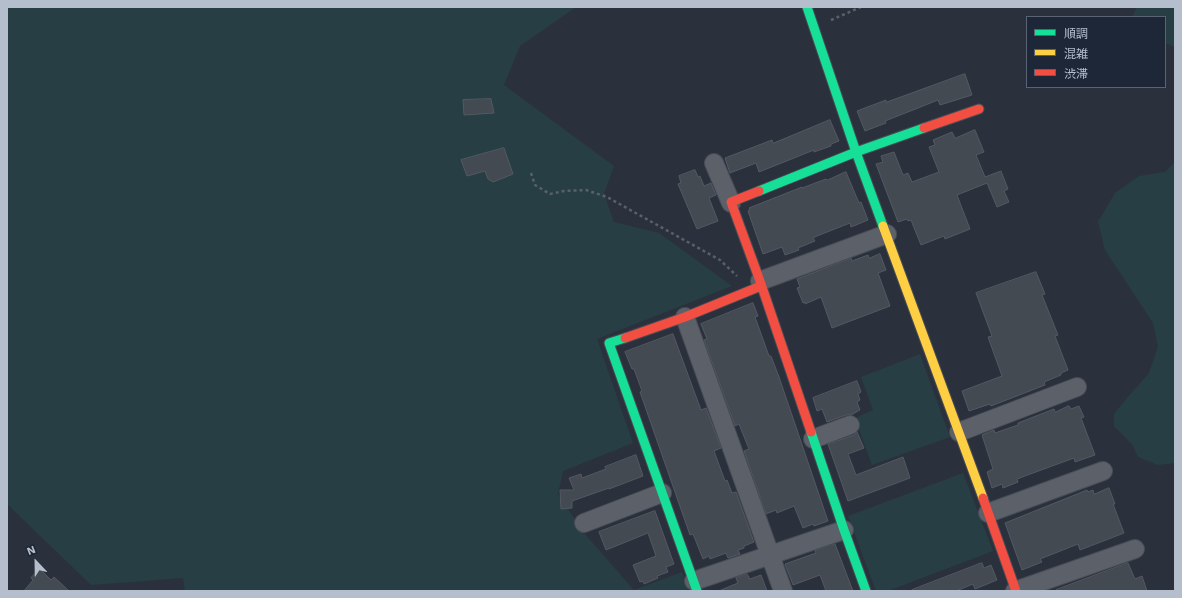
<!DOCTYPE html>
<meta charset="utf-8">
<style>
body{margin:0}
#map{position:relative;width:1182px;height:598px;overflow:hidden;background:#2b313c;font-family:"Work Sans","Noto Sans JP",sans-serif}
canvas{display:block}
.frame{position:absolute;inset:0;border:8px solid #b5becd;pointer-events:none}
.legend{position:absolute;left:1026px;top:16px;width:140px;height:72px;box-sizing:border-box;background:#1d2738;border:1px solid #5a6374;margin:0;padding:5px 7px;list-style:none;font-size:12px;color:#b5becd}
.legend li{display:flex;align-items:center;gap:8px;height:20px}
.legend b{width:20px;border:1px solid #5a6374}
.north{position:absolute;left:16px;top:542px;width:40px;height:40px;-webkit-text-stroke:3px #1d2738;paint-order:stroke;rotate:338deg;font-size:11px;font-weight:700;line-height:16px;text-align:center;color:#b5becd}
.north::after{content:'';display:block;margin:auto;width:14px;height:18px;background:#b5becd;clip-path:polygon(50% 0,100% 100%,50% 72%,0 100%)}
</style>
<div id="map">
<canvas width="1182" height="598"></canvas>
<div class="frame"></div>
<ul class="legend">
<li><b style="height:5px;background:#16e098"></b>順調</li>
<li><b style="height:5px;background:#ffcf43"></b>混雑</li>
<li><b style="height:5px;background:#f24e42"></b>渋滞</li>
</ul>
<div class="north">N</div>
</div>
<script>
const ctx = document.querySelector('canvas').getContext('2d');
ctx.lineJoin = 'round';
function fillPath(path, color) { ctx.fillStyle = color; ctx.fill(path, 'evenodd'); }
function trace(path, color, width, dash) { ctx.strokeStyle = color; ctx.lineWidth = width; ctx.lineCap = dash ? 'butt' : 'round'; ctx.setLineDash(dash || []); ctx.stroke(path); }
const green = new Path2D(`
 M7 7H576L520 46 504 85 614 166 604 194 614 222 659 233 732 286 597 339 633 443 563 471 558 494 584 533 634 590 682 572 688 591H185L183 578 91 585 7 504Z
 M1137 7H1175V47L1165 43V17H1132Z
 M1175 162V463L1158 465 1138 457 1132 444 1114 426V414L1126 399 1149 373 1158 347 1153 323 1105 250 1098 222 1115 193 1139 176 1165 172Z
 M920 354 950 437 872 465 855 418 873 410 861 377Z
 M963 473 993 551 888 591H876L848 516Z`);
const building = new Path2D(`
 M965 74 972 95 940 105 938 100 913 110 885 121 886 123 865 131 857 111 886 100V102Z
 M491 99 494 113 464 115 463 100Z
 M830 120 839 141 831 144V146L814 152V150L759 172 756 163 730 173 725 158 772 140 773 143Z
 M975 130 984 152 976 155 985 177 1001 171 1008 189 1004 191 1009 202 997 207 987 183 957 195 970 229 945 239 944 236 921 245 911 220 908 221 907 219 898 222 876 164 883 162 881 156 894 152 903 175 908 173 912 182 939 172 929 147 935 145 933 140 952 132 955 138Z
 M504 148 513 174 493 182 488 179 485 171 467 176 461 160Z
 M695 170 698 177 700 176 704 186 711 183 716 195 709 198 718 221 697 229 678 184 681 183 679 176Z
 M846 172 859 203 861 202 868 220 851 227 850 223 817 236 813 238 815 241 798 248 799 250 785 255 782 247 763 254 748 211 750 210 749 208 802 187V188L826 179 827 180Z
 M880 254 886 270 878 273 890 306 832 328 821 297 805 304V302L803 303 797 288 800 287 797 279 851 258 852 261 868 255 869 258Z
 M1036 272 1045 294 1042 295 1058 335 1055 336 1068 370 1061 373V375L1044 382 1045 385 991 406 990 404 969 411 962 391 1002 376 988 337 992 336 976 293Z
 M753 303 758 316 755 317 769 356H771L779 377 828 521 814 526 813 524 803 528 794 506 777 513 776 510 766 514 744 451 749 449 739 424 735 426 704 340 707 339 701 324Z
 M673 334 701 410 706 408 721 448 714 451 725 481 727 480 732 493 736 492 754 542 744 546V548L738 550 740 554 728 558 726 553 710 559 709 556 703 559 693 534 690 535 640 392 642 391 634 369H632L625 352Z
 M857 381 861 392 858 394 860 400 857 402 860 410 851 415H846L827 422 822 409 817 411 813 398Z
 M1069 406 1071 409 1079 406 1084 417 1081 418 1095 455 1075 462 1074 458 1033 473 1017 479 1018 482 1003 488 1002 484 992 488 987 472 993 469 982 435 994 430 995 433 1018 425V423L1054 409 1055 412Z
 M857 432 864 448 848 454 856 475 903 457 910 478 848 501 828 444 854 435Z
 M636 455 643 476 609 489V488L572 501V508L561 509 560 490H574L569 478 581 474 582 478 606 469 605 467Z
 M1109 488 1115 504H1113L1124 533 1080 550 1078 544 1040 559 1042 562 1022 570 1005 523 1087 490 1088 492 1093 490 1094 494Z
 M655 511 674 564 666 567 668 572 657 576 658 578 644 584 643 581 640 582 633 565 656 556 648 533 606 550 599 532Z
 M835 544 853 591H826L820 575 793 585 785 564 816 553 815 551Z
 M982 563 984 568 991 565 997 580 975 589 973 584 956 591H912V590Z
 M1128 563 1135 579 1142 576 1147 591H1056V590Z
 M40 569 51 580 54 577 69 591H24L33 580 31 578Z
 M747 574 750 579 761 575 767 591H721V590L738 583 736 578Z`);
const path = new Path2D(`
 M831 20 861 7
 M531 173 535 185 550 194 564 191 586 190 607 197 720 260 737 276`);
const street = new Path2D(`
 M714 163 731 203
 M760 281 887 234
 M685 317 783 591
 M959 432 1077 387
 M813 439 850 425
 M988 513 1103 471
 M584 523 662 493
 M694 581 844 530
 M1015 591 1135 549`);
const fast = new Path2D(`
 M807 7 856 152 883 226
 M759 191 856 152 924 128
 M625 338 609 343 697 591
 M811 432 844 530 866 591`);
const slow = new Path2D(`
 M883 226 983 498`);
const jam = new Path2D(`
 M924 128 979 109
 M759 191 731 202 760 281 811 432
 M625 338 685 317 761 286
 M983 498 1016 591`);
fillPath(green, '#273e44');
fillPath(building, '#444a52');
trace(building, '#535963', 1);
trace(street, '#474c55', 20);
trace(fast, '#474c55', 11);
trace(slow, '#474c55', 11);
trace(jam, '#474c55', 11);
trace(path, '#596067', 2.5, [3, 3]);
trace(street, '#5c6069', 18);
trace(fast, '#16e098', 9);
trace(slow, '#ffcf43', 9);
trace(jam, '#f24e42', 9);
</script>
